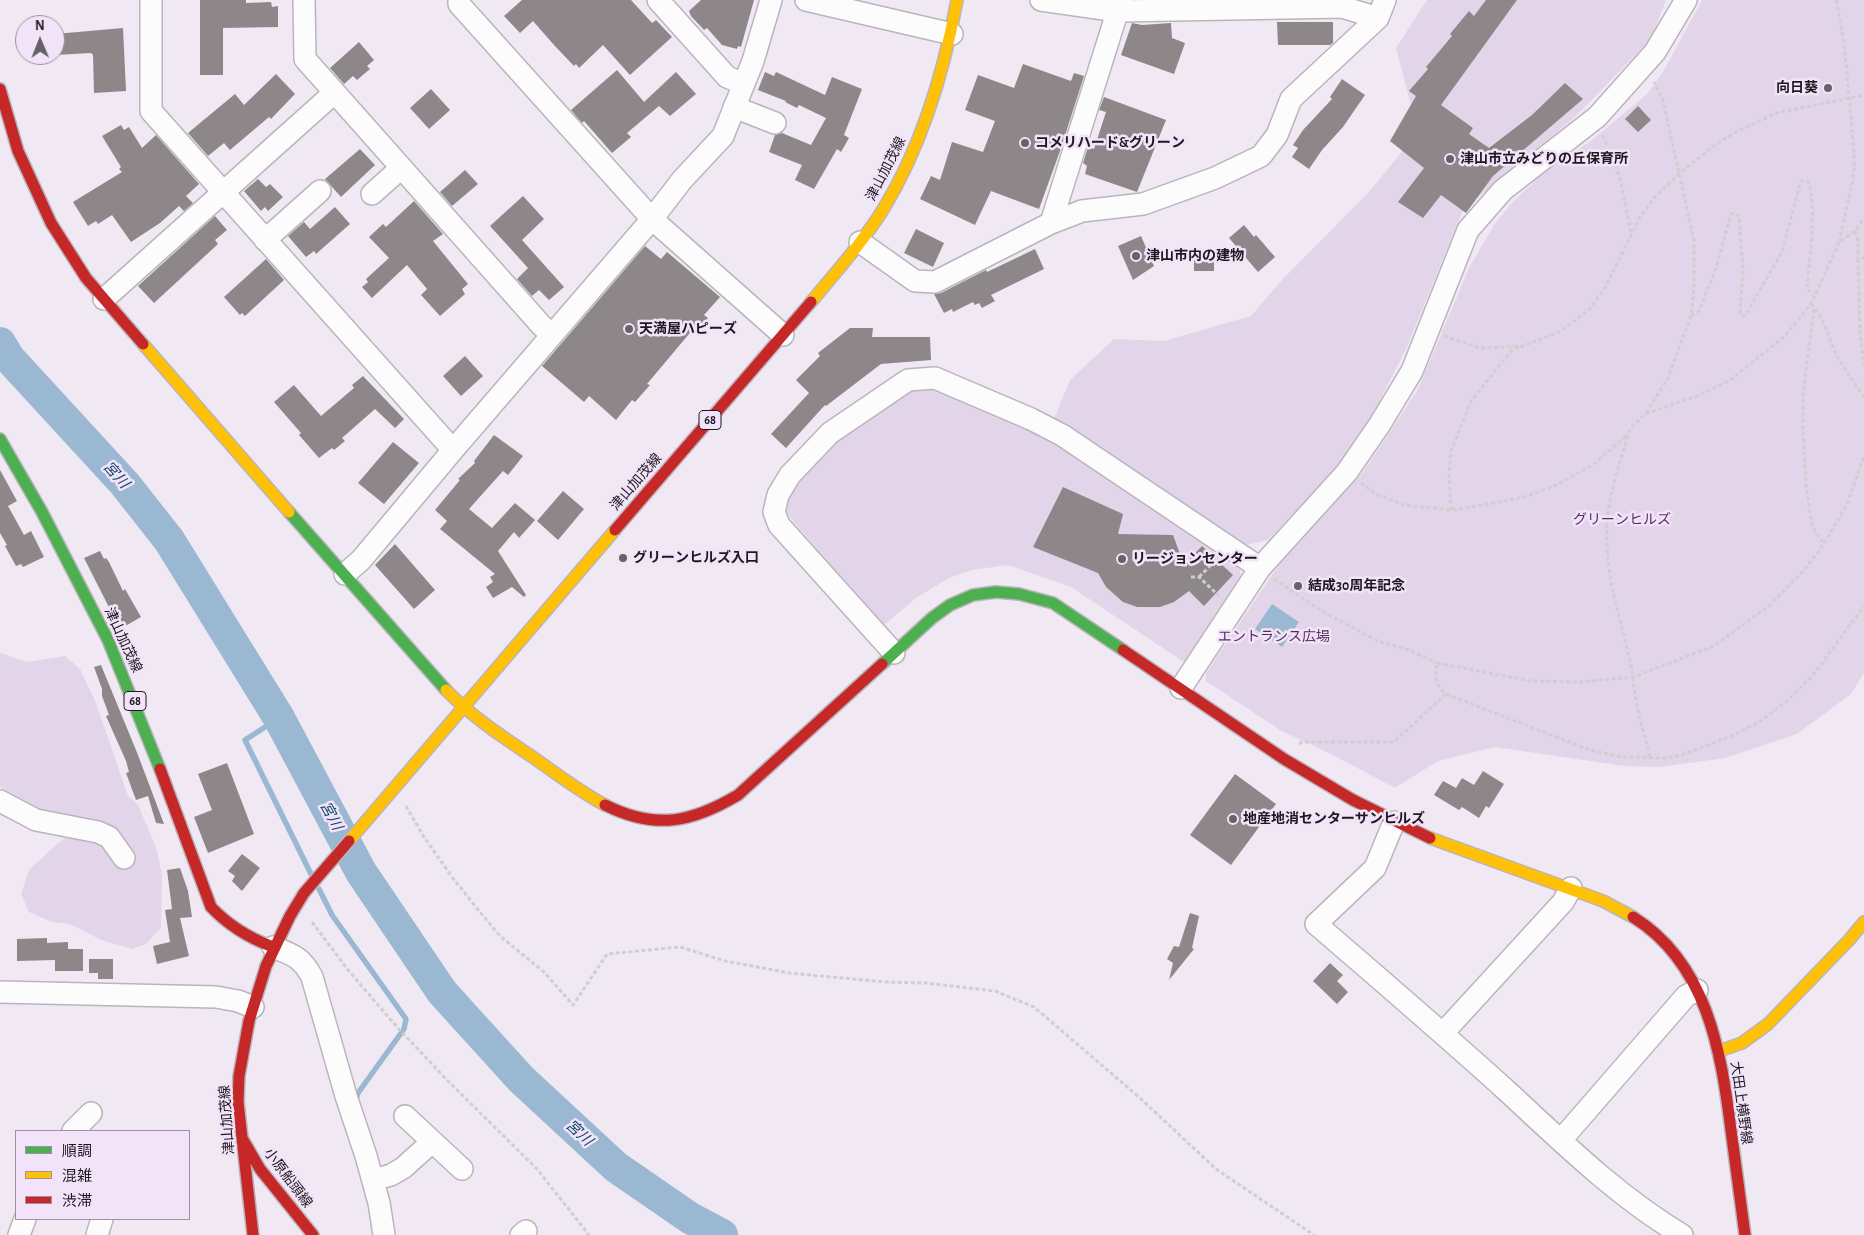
<!DOCTYPE html>
<meta charset="utf-8">
<style>
body{margin:0}
#map{position:relative;width:1864px;height:1235px;overflow:hidden;background:#f0e8f3;font-family:"Alegreya Sans","Noto Sans JP",sans-serif}
canvas{display:block}
.legend{position:absolute;left:15px;top:1130px;width:175px;height:90px;box-sizing:border-box;background:#f2e3f8;border:1px solid #9d92a1;margin:0;padding:6px 9px;list-style:none;font-size:15px;color:#1d181f}
.legend li{display:flex;align-items:center;gap:10px;height:25px}
.legend b{width:25px;border:1px solid #9d92a1}
.north{position:absolute;left:15px;top:15px;width:50px;height:50px;box-sizing:border-box;background:#f2e3f8;border:1px solid #9d92a1;border-radius:50%;rotate:359deg;font-size:14px;font-weight:700;line-height:20px;text-align:center;color:#1d181f}
.north::after{content:'';display:block;margin:auto;width:18px;height:22px;background:#676169;clip-path:polygon(50% 0,100% 100%,50% 72%,0 100%)}
</style>
<div id="map">
<canvas width="1864" height="1235"></canvas>
<ul class="legend">
<li><b style="height:6px;background:#4caf50"></b>順調</li>
<li><b style="height:6px;background:#ffc107"></b>混雑</li>
<li><b style="height:6px;background:#c62828"></b>渋滞</li>
</ul>
<div class="north">N</div>
</div>
<script>
const ctx = document.querySelector('canvas').getContext('2d');
ctx.lineJoin = 'round';
function fillPath(path, color) { ctx.fillStyle = color; ctx.fill(path, 'evenodd'); }
function trace(path, color, width, dash) { ctx.strokeStyle = color; ctx.lineWidth = width; ctx.lineCap = dash ? 'butt' : 'round'; ctx.setLineDash(dash || []); ctx.stroke(path); }
function label(font, color, halo, rows, align = 'center') {
  ctx.font = font + ' "Alegreya Sans","Noto Sans JP",sans-serif'; ctx.lineWidth = 5; ctx.setLineDash([]); ctx.textBaseline = 'middle'; ctx.strokeStyle = halo; ctx.fillStyle = color; for (const [text, x, y, turn = 0] of rows) {
    ctx.save(); ctx.translate(x, y); ctx.rotate((+turn || 0) * Math.PI / 180); ctx.textAlign = isNaN(turn) ? turn : align; if (halo) ctx.strokeText(text, 0, 0); ctx.fillText(text, 0, 0); ctx.restore();
  }
}
const green = new Path2D(`
 M1427 0H1666L1651 39 1575 117 1463 210 1407 347 1372 416 1332 474 1268 540 1245 545 1054 419 1070 380 1114 339 1164 341 1251 316 1281 281 1369 192 1418 132 1396 48Z
 M1702 0H1864V673L1851 694 1797 734 1725 758 1660 767 1624 766 1495 747 1438 761 1395 788 1335 756 1280 730 1206 681V673L1282 560 1363 472 1417 391 1470 266 1496 222 1511 204 1543 173 1592 140 1647 94 1663 72Z
 M928 389 1032 424 1239 560 1241 579 1184 662 1071 587 1008 565 972 570 949 578 916 598 883 626 782 508 799 483 833 444 910 391Z
 M0 651 1 653 27 662 65 656 80 669 96 703 128 796 138 805 156 847 162 875 161 928 146 944 132 949 101 940 70 924 52 922 29 912 21 894 29 870 58 843 70 835 66 819 42 810 0 787Z`);
const water = new Path2D(`
 M1272 604 1299 622 1282 647 1255 629Z`);
const stream = new Path2D(`
 M279 718 245 740 311 874
 M319 889 332 915 406 1019 404 1029 358 1093 355 1102`);
const river = new Path2D(`
 M0 343 9 358 124 483 169 540 279 718 361 872 442 992 521 1079 616 1167 690 1218 722 1235`);
const building = new Path2D(`
 M200 0H246V3L271 2 272 7 278 6V27L223 28V75H200Z
 M522 0H631L652 23 656 20 672 37 630 75 603 45 579 68 576 64 574 66 554 45 533 21 520 33 504 16Z
 M701 0H754L741 47 738 46 737 49 722 45 707 28 704 30 691 16 689 11Z
 M1486 0H1517L1441 105 1473 128 1469 134 1489 148 1532 115 1565 83 1583 99 1493 176 1466 213 1441 195 1423 218 1398 202 1424 168 1390 141 1416 96 1409 91 1428 69 1426 67 1452 36 1450 34 1469 11 1474 16Z
 M1277 22H1333V43L1330 45H1278Z
 M1132 23 1142 25 1171 23 1172 38 1185 43 1174 74 1121 55Z
 M123 28 126 91 94 93 93 55 91 53 55 55V34Z
 M359 42 374 60 367 66 370 69 357 80 353 76 344 84 330 68Z
 M1023 64 1071 81 1074 73 1084 76 1060 151 1039 209 991 191 975 225 920 199 931 176 940 180 952 142 983 152 995 121 965 110 978 75 1014 88Z
 M617 70 644 102 676 72 696 94 670 116 659 106 627 133 631 137 612 153 584 121 582 123 571 110Z
 M765 72 774 76 776 72 825 95 832 77 862 89 844 135 849 138 841 152 837 149 814 189 795 180 802 165 769 152 775 135 782 133 811 145 826 118 799 105 797 108 785 102 786 101 758 90Z
 M276 74 295 94 271 119 269 117 230 150 224 143 208 156 188 133 235 94 244 105Z
 M1342 79 1365 95 1343 127 1322 150 1309 169 1292 157 1298 148 1293 145 1303 130 1332 99 1330 97Z
 M431 89 450 110 429 129 410 108Z
 M1104 97 1166 120 1137 192 1085 174 1087 166 1083 163 1088 147 1094 149 1106 112 1099 110Z
 M1638 106 1651 120 1638 132 1625 119Z
 M121 125 124 130 129 127 142 148 156 135 199 184 186 196 193 203 184 211 179 206 160 223 131 242 112 215 98 224 96 221 88 226 73 202 122 172 119 169 121 167 102 136Z
 M360 149 375 165 341 197 325 179Z
 M465 170 478 184 452 206 440 192Z
 M258 179 266 187 270 184 283 197 268 211 265 207 261 211 244 191Z
 M523 196 544 219 522 240 564 287 549 300 539 290 532 296 517 279 528 268 490 226Z
 M414 201 443 234 433 241 468 284 462 289 465 294 440 316 421 295 427 289 407 265 372 298 362 287 368 282 366 279 389 258 369 237 383 224 386 227Z
 M335 207 350 224 316 254 314 251 306 257 288 236 304 222 310 229Z
 M215 216 227 230 215 240 218 244 154 303 138 286Z
 M1244 225 1254 237 1256 235 1275 257 1258 272 1229 238Z
 M916 229 944 243 933 267 904 253Z
 M1141 236 1154 266 1133 280 1118 246Z
 M645 246 661 259 667 252 720 297 704 315 708 318 698 331 694 328 647 384 650 385 635 402 632 400 616 420 589 396 584 402 542 366Z
 M1035 249 1044 269 991 295 995 301 982 308 979 303 975 305 973 302 953 312 952 309 944 313 934 294 941 293 986 270 987 272Z
 M1194 252H1214V271H1194Z
 M266 259 284 280 245 316 242 313 240 315 224 297Z
 M850 328H873L872 337H930L931 360 881 364 826 406 825 405 786 448 771 434 809 393 796 380 820 356 818 353Z
 M465 356 483 376 461 396 443 376Z
 M363 376 404 419 395 428 375 409 342 438 345 441 334 450 332 448 319 458 299 435 301 433 274 402 294 385 321 416 354 388 352 385Z
 M494 435 523 456 508 475 503 471 469 509 492 528 515 503 535 520 519 538 514 532 498 551 526 595 524 597 512 587 493 598 486 587 493 582 490 577 495 574 440 529 447 521 435 510 460 480 458 479 475 463 474 461Z
 M393 442 419 463 384 504 358 483Z
 M0 470 17 501 8 506 24 535 31 531 44 557 23 567 21 564 16 566 5 546 7 545 0 533Z
 M1063 487 1123 514 1118 534 1173 535 1184 565 1202 546 1233 575 1204 606 1189 591 1174 602 1160 607H1137L1123 602 1106 587 1098 573 1033 547Z
 M563 491 584 509 558 540 537 521Z
 M395 544 435 590 414 609 375 565Z
 M100 551 104 559 106 558 109 562 123 591 125 589 141 617 120 629 84 558Z
 M101 665 138 755 164 824 156 823 148 796 136 800 126 773 129 772 126 761 106 716 109 715 102 696V689L94 667Z
 M227 763 254 834 208 853 194 817 212 810 198 774Z
 M1483 771 1504 784 1489 808 1486 806 1479 818 1462 807 1459 810 1434 795 1443 781 1456 788 1462 778 1474 785Z
 M1235 774 1276 804 1231 865 1190 835Z
 M242 854 260 868 242 891 232 881 235 876 228 871Z
 M180 868 188 891 192 917 180 918 189 956 157 964 153 946 170 942 165 910 172 909 167 870Z
 M1190 913 1199 916 1192 948 1194 949 1169 980 1173 963 1167 959 1174 946 1179 947Z
 M47 938V943L68 942V949H83V971H55V960L17 961V939Z
 M89 959H113V979H98V973H89Z
 M1330 963 1343 975 1337 981 1348 992 1337 1004 1313 981Z`);
const path = new Path2D(`
 M1836 0C1845 38 1847 78 1851 117 1852 135 1855 153 1854 170 1851 194 1844 218 1839 241
 M1603 135 1620 178 1631 232
 M1855 231 1858 241V259L1864 258
 M1858 259 1860 331 1864 366
 M1811 304 1822 319 1837 357 1864 397
 M1814 309 1803 392V429L1806 486 1812 526 1824 544
 M1691 316 1699 311 1716 268 1731 214 1734 213 1738 215 1739 219 1743 268 1740 314 1745 316 1782 252 1800 184 1801 181H1807L1809 183C1817 216 1809 256 1807 289L1814 295
 M1444 336 1481 348 1523 346 1559 332 1588 311 1606 286 1640 217 1655 197 1679 174 1716 144 1738 131 1776 113 1864 95
 M1646 413 1668 378 1691 316 1694 288V240L1663 101 1654 82
 M1361 483 1376 494 1404 505 1451 510 1484 505 1524 497 1554 486 1593 465 1627 435
 M1451 510 1449 474 1451 451 1471 401 1512 350 1519 347
 M1191 577H1199L1219 596
 M1199 577 1216 560
 M1274 579 1320 610 1378 641 1409 650 1437 663
 M1446 694 1590 750 1622 757 1668 758 1682 755 1731 736 1761 721 1788 700 1813 675 1864 606
 M1299 744 1302 742H1394L1446 694C1435 685 1435 677 1437 663L1531 681 1580 682 1633 677 1714 646 1770 605 1804 570 1824 544 1847 504 1864 456
 M1650 757C1645 736 1638 715 1635 694 1633 683 1633 672 1630 660 1619 614 1605 575 1607 526 1608 495 1620 465 1628 434L1631 428 1645 414 1697 396 1729 381 1785 336 1811 304 1839 242 1855 231 1864 218
 M406 806 424 837 452 877 480 912 500 936 544 972 573 1005 607 954 680 947 725 961 789 973 885 982 925 983 995 991 1034 1007 1140 1098 1216 1169 1314 1235
 M312 922 348 970 397 1027 447 1080 537 1169 589 1235`);
const street = new Path2D(`
 M151 0V111L453 450
 M304 0 305 59 541 325 552 335
 M459 0V4L652 219 783 335
 M658 0 727 77 744 84
 M806 0 952 34
 M1041 0 1118 11 1342 7 1378 18
 M734 107 775 123
 M372 194 401 168
 M1051 223 1121 0
 M265 240 320 191
 M860 242 915 281 935 282 1051 223 1082 211 1143 204 1215 178 1261 156 1277 135 1291 99 1378 18 1385 0
 M104 299 334 93
 M345 574 361 560 453 450 652 219 682 180 723 136 753 61 771 0
 M894 653 779 525 774 512 778 495 790 475 830 433 908 380 935 378 1031 419 1062 435 1260 568
 M1181 688 1260 568 1347 472 1380 424 1412 371 1468 230 1503 190 1597 117 1655 52 1686 0
 M0 801 36 820 98 832 109 837 124 858
 M1394 822 1375 868 1316 924C1380 979 1444 1034 1507 1091 1562 1142 1617 1196 1682 1235
 M273 947C294 955 302 958 312 977L346 1096 366 1156 379 1203 384 1235
 M0 992 216 997 238 1001 253 1007
 M1443 1033 1563 902 1571 888
 M405 1116 462 1169
 M73 1131 91 1113
 M1561 1140 1686 996 1697 990
 M373 1180 391 1175 403 1168 432 1142
 M19 1235 25 1219
 M97 1235 102 1219
 M521 1235 526 1231`);
const fast = new Path2D(`
 M0 439 42 512 108 640 160 769
 M289 512 446 690
 M882 664 932 618 950 605 973 595 996 592 1019 594 1053 603 1123 650`);
const slow = new Path2D(`
 M811 302C836 272 863 242 884 208 922 145 944 72 957 0
 M143 344 289 512
 M446 690C472 717 503 737 534 758 557 774 580 792 605 805
 M1430 838 1603 901 1633 917
 M349 841 615 530
 M1719 1051 1742 1043 1768 1024 1849 940 1864 922`);
const jam = new Path2D(`
 M0 89 18 151 51 223 86 278 143 344
 M615 530 811 302
 M1123 650 1284 759 1353 800 1430 838
 M160 769 211 907C229 926 249 938 273 947
 M605 805C655 830 691 823 738 795L882 664
 M1633 917C1707 963 1721 1051 1731 1130 1736 1165 1740 1200 1745 1235
 M242 1138 260 1169 313 1235
 M253 1235 238 1102 239 1076 249 1021 266 966 290 916 304 893 349 841`);
const markers = [
 [1828,88,5,"#676169"],
 [1025,143,5,"#676169"],
 [1450,159,5,"#676169"],
 [1136,256,5,"#676169"],
 [629,329,5,"#676169"],
 [623,558,5,"#676169"],
 [1122,559,5,"#676169"],
 [1298,586,5,"#676169"],
 [1233,819,5,"#676169"]
];
const shields = [
 [710,420,22],
 [135,701,22]
];
const shieldNames = [
 ["68",710,420],
 ["68",135,701]
];
const poiNames = [
 ["向日葵",1818,88,"right"],
 ["コメリハード&グリーン",1035,143],
 ["津山市立みどりの丘保育所",1460,159],
 ["津山市内の建物",1146,256],
 ["天満屋ハピーズ",639,329],
 ["グリーンヒルズ入口",633,558],
 ["リージョンセンター",1132,559],
 ["結成30周年記念",1308,586],
 ["地産地消センターサンヒルズ",1243,819]
];
const streetNames = [
 ["津山加茂線",886,169,-63],
 ["津山加茂線",636,482,-49],
 ["津山加茂線",123,640,65],
 ["大田上横野線",1741,1103,82],
 ["津山加茂線",227,1120,-94],
 ["小原船頭線",288,1178,53]
];
const parkNames = [
 ["グリーンヒルズ",1622,520],
 ["エントランス広場",1274,637]
];
const waterNames = [
 ["宮川",116,475,48],
 ["宮川",331,816,62],
 ["宮川",579,1133,43]
];
fillPath(green, '#e3d5e9');
fillPath(water, '#9bb8d3');
trace(stream, '#9bb8d3', 5.5);
trace(river, '#9bb8d3', 32);
fillPath(building, '#8e8789');
trace(street, '#bab4bc', 24);
trace(fast, '#bab4bc', 14);
trace(slow, '#bab4bc', 14);
trace(jam, '#bab4bc', 14);
trace(path, '#d1ced2', 3, [4, 2.5]);
trace(street, '#fdfcfd', 21);
trace(fast, '#4caf50', 11);
trace(slow, '#ffc107', 11);
trace(jam, '#c62828', 11);
for (const [x, y, r, color] of markers) { const dot = new Path2D(); dot.arc(x, y, r, 0, 2 * Math.PI); ctx.fillStyle = color; ctx.fill(dot); trace(dot, '#f2e3f8', 2); }
for (const [x, y, w] of shields) { const box = new Path2D(); box.roundRect(x - w / 2, y - 9.5, w, 19, 4); ctx.fillStyle = '#f2e3f8'; ctx.fill(box); trace(box, '#1d181f', 1); }
label('bold 12px', '#1d181f', null, shieldNames);
label('bold 14px', '#1d181f', '#f2e3f8', poiNames, 'left');
label('14px', '#1d181f', '#f2e3f8', streetNames);
label('14px', '#552d63', '#f2e3f8', parkNames);
label('italic 15px', '#0d4768', '#f2e3f8', waterNames);
</script>
